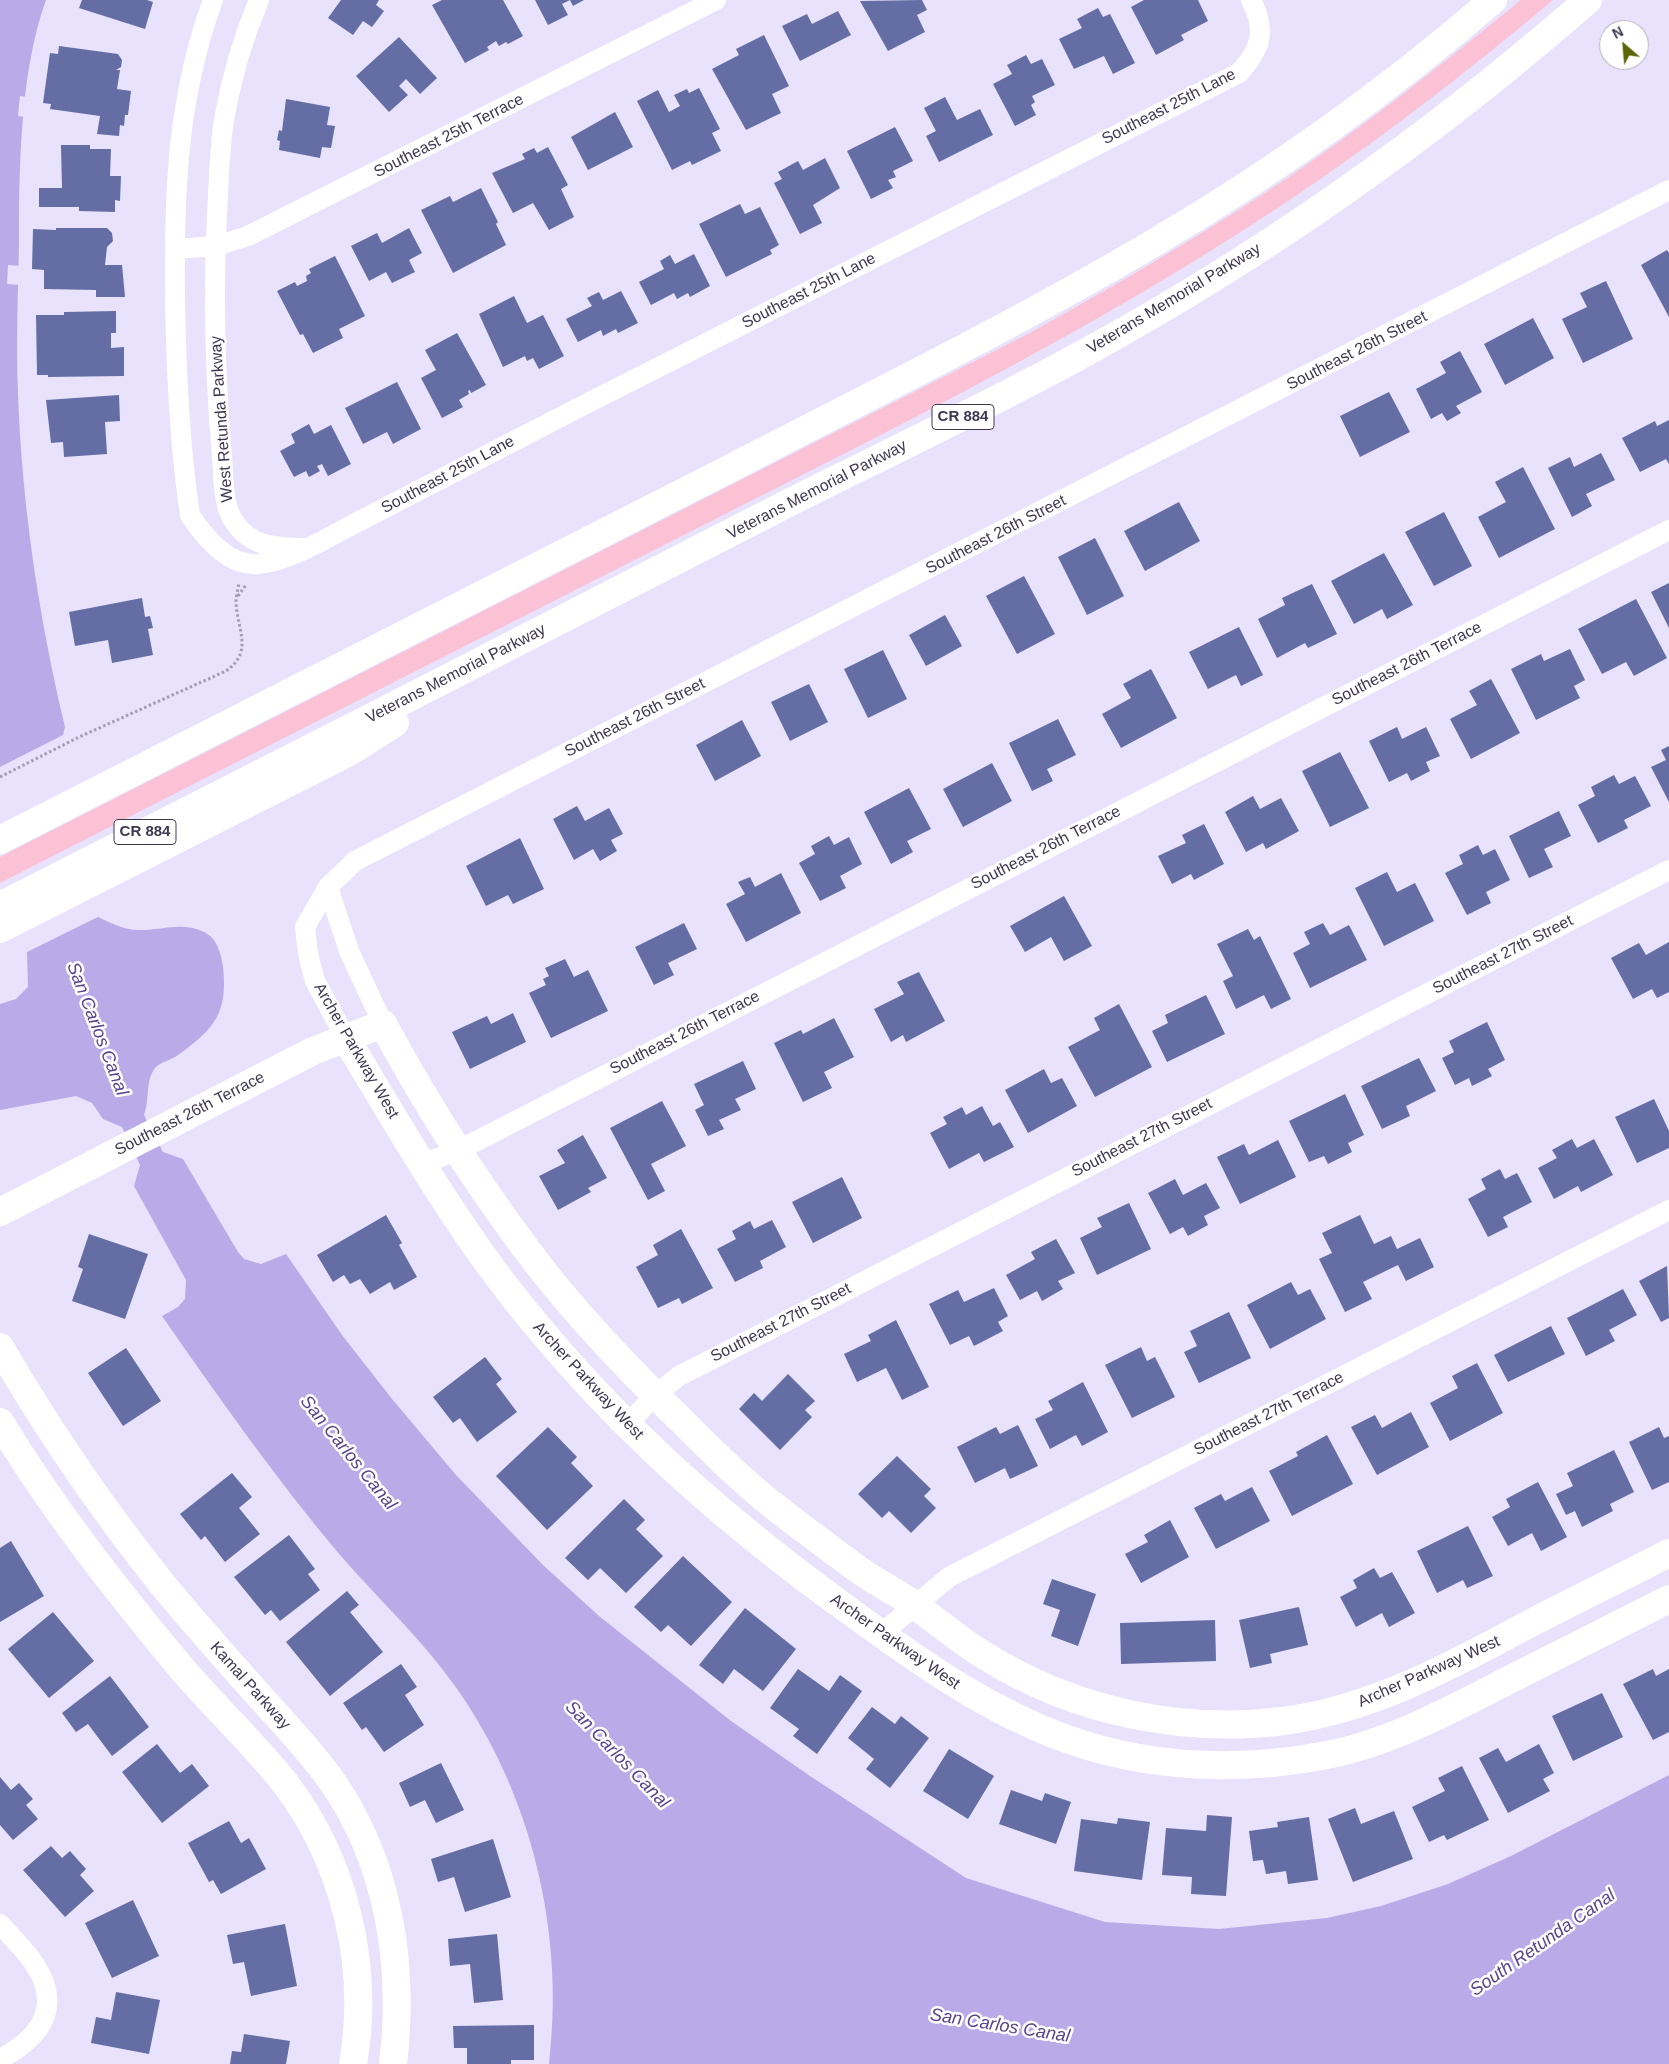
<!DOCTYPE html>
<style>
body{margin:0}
#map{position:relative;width:1669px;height:2064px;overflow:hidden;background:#e8e2fc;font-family:Arial,sans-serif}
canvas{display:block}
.north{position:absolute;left:1599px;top:20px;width:50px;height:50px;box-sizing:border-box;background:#fff;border:1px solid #b2afb9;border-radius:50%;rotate:333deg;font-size:14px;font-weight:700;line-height:20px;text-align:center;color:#3e3750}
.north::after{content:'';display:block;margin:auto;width:18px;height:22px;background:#5c6608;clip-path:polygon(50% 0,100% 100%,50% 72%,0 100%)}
</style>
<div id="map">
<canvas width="1669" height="2064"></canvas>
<div class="north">N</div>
</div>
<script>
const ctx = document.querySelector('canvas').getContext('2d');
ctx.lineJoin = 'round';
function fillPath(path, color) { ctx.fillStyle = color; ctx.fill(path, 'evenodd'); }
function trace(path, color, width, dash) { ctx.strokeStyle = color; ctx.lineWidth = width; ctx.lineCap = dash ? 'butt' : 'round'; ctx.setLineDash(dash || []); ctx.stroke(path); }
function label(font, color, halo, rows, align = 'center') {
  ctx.font = font + ' Arial,sans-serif'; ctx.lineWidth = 5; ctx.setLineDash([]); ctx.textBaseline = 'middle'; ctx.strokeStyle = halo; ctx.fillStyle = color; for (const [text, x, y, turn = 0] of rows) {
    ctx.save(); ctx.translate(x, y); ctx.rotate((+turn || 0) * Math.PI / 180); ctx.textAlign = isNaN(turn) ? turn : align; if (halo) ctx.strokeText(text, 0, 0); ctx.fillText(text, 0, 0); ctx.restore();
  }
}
const green = new Path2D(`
 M1521 0H1553C1445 91 1332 176 1212 250 1039 358 855 448 674 540 449 654 224 768 0 883V857L1028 334C1109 289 1190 242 1268 191 1356 133 1439 67 1521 0Z`);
const water = new Path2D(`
 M0 0H46C20 71 19 168 19 243 18 293 16 344 18 394 22 506 39 618 65 727L63 735 0 767Z
 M98 917C111 923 122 929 137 930 161 931 181 921 204 932 217 938 221 953 223 967 228 1012 215 1029 178 1055 172 1060 160 1062 155 1068 145 1081 150 1100 144 1115L163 1152 183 1159 238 1252 244 1259 261 1264 286 1254 342 1335 392 1399 456 1475 543 1565 599 1616 731 1721 810 1776 966 1878 1105 1922 1219 1929 1327 1918 1381 1906 1448 1884 1511 1856 1669 1775V2064H549C565 1933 532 1794 455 1686 421 1638 378 1599 340 1555 276 1479 219 1398 162 1316L178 1307 185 1299 186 1280 134 1186 140 1165 122 1127 103 1119 92 1103 76 1096 0 1110V1004L16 999 28 987 27 952Z`);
const pier = new Path2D(`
 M20 96 29 97 26 117 18 116Z
 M8 265 21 266V285L7 284Z`);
const building = new Path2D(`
 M82 0H147L153 2 145 29 79 8Z
 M341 0H379L376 5 384 11 372 27 363 21 353 35 328 18Z
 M442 0H503L523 36 508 44 506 42 499 46 496 41 487 47 489 50 465 63 432 5Z
 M535 0H584L573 6 570 0 562 4 568 15 548 25Z
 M922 0 927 10 917 15 925 32 888 51 860 1Z
 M1144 0H1198L1208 21 1181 35 1184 40 1156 55 1131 7Z
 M1098 8 1103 17 1110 14 1135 63 1113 74 1104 56 1074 69 1059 39 1082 28 1077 19Z
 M838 11 851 35 800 61 782 26 807 14 812 24Z
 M764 35 789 86 772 94 781 113 746 130 712 69 739 55 736 49Z
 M399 37 437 78 420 94 406 79 399 86 408 95 389 112 356 76Z
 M59 46 118 54 122 60 121 67 116 70H120L117 89 131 91 128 115H125L124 126 120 125 119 136 97 134 100 116 50 109 51 104 43 103 50 53 58 54Z
 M1026 55 1031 64 1042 59 1055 85 1032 96 1035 102 1031 105 1036 115 1015 126 993 84 1012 74 1007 65Z
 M699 88 720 129 712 133 721 151 692 165 690 161 672 170 637 101 658 90 669 112 680 106 674 95 687 89 689 93Z
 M945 97 957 120 980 109 993 135 939 162 926 136 936 131 924 108Z
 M286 99 330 107 327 125 335 126 331 148 322 147 320 158 279 150 280 141 277 140 279 130 282 131Z
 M615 112 633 147 588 170 571 137Z
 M895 127 913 161 893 171 896 177 888 180 893 188 871 199 847 151Z
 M61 145H90V149H111L110 176H121L120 201 115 200V212L79 211V207H39V188H62Z
 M548 147 568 185 561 189 574 217 549 230 533 203 513 213 492 173 525 159 522 154 534 148 537 153Z
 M825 158 840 188 813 205 822 223 800 234 774 183 782 179 778 172 798 161 803 170Z
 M481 188 498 222 496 224 506 245 453 273 421 210 450 196 453 202Z
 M740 204 745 214 760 207 779 245 770 250 772 254 726 277 699 224Z
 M56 228H107L112 233 113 241 107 247 105 265H122L125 297H96V290L44 289V270L32 269 33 229 56 230Z
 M409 228 422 253 409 260 415 272 392 283 386 272 369 281 351 246 377 233 382 243Z
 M1667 250 1669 253V317L1641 265Z
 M694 254 710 286 690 297 688 293 677 299 674 293 651 305 639 282 664 269 660 261 670 255 675 264Z
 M335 256 365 316 339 329 343 338 313 353 303 334 300 335 277 291 295 282 297 286 307 281 306 276 311 273 309 269Z
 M1606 281 1633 339 1583 363 1562 319 1587 307 1580 293Z
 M621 291 638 323 618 333 616 329 603 336 601 330 578 342 566 319 592 306 587 298 599 292 603 300Z
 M514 296 527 323 543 315 564 356 539 369 533 358 527 361 525 356 503 367 479 314Z
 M116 311V333H111V348L124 347V376L48 377V375H37L36 315H64V312Z
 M1533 318 1554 358 1505 385 1484 344Z
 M457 333 486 385 471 393 470 390 468 391 469 394 459 400 463 407 442 418 421 378 436 370 425 350Z
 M1460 351 1482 392 1456 406 1461 413 1447 421 1442 413 1431 419 1416 389 1446 373 1440 362Z
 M397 382 421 429 393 444 387 432 363 444 345 408Z
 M1389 392 1410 432 1360 457 1340 416Z
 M119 395 120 421 105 422 107 454 64 457 63 442 51 443 46 400Z
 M1669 420V464L1666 459 1640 472 1622 438 1655 421 1657 426Z
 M309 424 314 434 331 425 351 464 328 476 322 464 317 466 320 471 309 477 306 471 294 477 280 451 295 443 291 434Z
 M1601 453 1615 480 1586 494 1592 506 1572 517 1548 468 1570 457 1574 467Z
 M1523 467 1555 529 1499 558 1478 517 1506 502 1495 482Z
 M1179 502 1200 541 1145 571 1124 531Z
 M1444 512 1472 566 1434 586 1405 532Z
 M1095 538 1124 596 1087 615 1058 557Z
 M1384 553 1413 605 1387 619 1382 609 1354 624 1331 581Z
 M1024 576 1055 634 1017 654 986 596Z
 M1669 583V628L1651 592Z
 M1312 584 1337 634 1308 648 1305 643 1277 658 1258 619 1285 605 1282 598Z
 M142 598 145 617 150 616 153 628 148 629 153 655 112 663 108 640 75 646 69 612Z
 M1636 599 1667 658 1634 676 1626 662 1602 674 1578 629Z
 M945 615 962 646 926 666 909 635Z
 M1239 627 1263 675 1241 686 1236 675 1208 689 1189 652Z
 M1570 649 1585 680 1574 686 1580 698 1536 720 1511 669 1541 654 1544 661Z
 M883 650 907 699 868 718 844 669Z
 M1151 669 1177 718 1121 748 1102 714 1131 698 1123 684Z
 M1491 679 1520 733 1471 759 1450 719 1477 705 1469 691Z
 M809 684 828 722 790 741 771 702Z
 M1058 719 1076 755 1047 769 1053 781 1032 791 1009 743Z
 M742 720 761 756 715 781 696 745Z
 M1397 727 1402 739 1426 727 1440 756 1426 762 1430 771 1411 781 1407 773 1389 782 1369 741Z
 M1669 746V802L1651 767 1666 760 1661 750Z
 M1340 752 1369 808 1330 827 1302 771Z
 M992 763 1012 801 963 827 943 789Z
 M1614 775 1619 784 1635 776 1651 806 1624 820 1628 828 1598 843 1578 805 1595 796 1591 787Z
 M909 788 931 829 907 841 913 852 891 864 864 812Z
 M1253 796 1260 809 1281 798 1299 831 1266 849 1263 843 1246 852 1225 812Z
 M577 806 585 821 609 808 623 834 611 840 617 851 600 861 593 849 574 860 553 819Z
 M1559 811 1571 836 1544 849 1553 867 1529 878 1509 836Z
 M1204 824 1224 864 1194 880 1191 874 1172 884 1158 856 1186 843 1182 835Z
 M829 836 834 845 849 837 862 864 840 876 846 888 820 901 799 863 815 854 811 846Z
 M520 838 544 889 513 904 508 895 486 906 466 866Z
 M1478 845 1483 855 1495 849 1510 880 1486 892 1491 903 1467 915 1445 873 1463 864 1459 855Z
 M1387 872 1397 892 1415 883 1434 921 1384 946 1355 888Z
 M781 873 801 913 746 942 726 904 745 894 738 882 750 877 755 887Z
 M1064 896 1092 946 1064 961 1051 937 1025 952 1010 926Z
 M684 923 697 949 668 963 674 975 654 985 635 947Z
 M1323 923 1330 935 1349 925 1367 960 1310 988 1293 953 1310 944 1304 932Z
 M1248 929 1254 940 1260 936 1291 999 1271 1009 1264 995 1236 1009 1223 981 1233 976 1217 944Z
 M1669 942V992L1657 998 1652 989 1633 999 1611 958 1639 943 1646 955Z
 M565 959 574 977 588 970 608 1011 551 1038 529 993 546 985 543 979 549 976 545 968Z
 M919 972 945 1021 906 1042 903 1035 891 1042 874 1009 904 994 897 982Z
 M1206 995 1225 1034 1167 1062 1152 1031 1168 1023 1165 1015Z
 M1119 1004 1152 1067 1095 1097 1068 1047 1100 1030 1094 1018Z
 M513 1013 526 1042 470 1069 452 1032 487 1016 491 1024Z
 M834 1018 854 1057 824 1072 832 1088 803 1102 774 1043 801 1030 803 1034Z
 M1487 1022 1505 1060 1488 1069 1492 1076 1472 1086 1469 1078 1455 1085 1442 1058 1454 1052 1449 1041Z
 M1419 1058 1436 1091 1406 1106 1410 1116 1382 1129 1361 1086Z
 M743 1061 756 1089 735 1099 741 1110 719 1120 724 1129 708 1136 695 1110 704 1105 694 1084Z
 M1044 1069 1051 1083 1062 1078 1077 1106 1028 1133 1005 1090Z
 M1345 1094 1364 1135 1348 1143 1352 1152 1328 1164 1324 1156 1309 1162 1289 1121Z
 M1654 1099 1669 1131V1148L1637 1163 1615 1117Z
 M662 1101 686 1146 651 1164 665 1191 648 1200 610 1128Z
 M982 1106 993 1126 1000 1122 1014 1147 984 1162 979 1153 949 1169 930 1133 947 1124 943 1117 962 1107 966 1115Z
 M583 1135 607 1178 588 1188 591 1192 558 1210 539 1176 565 1163 557 1150Z
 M1572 1139 1577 1148 1594 1139 1613 1175 1581 1192 1578 1186 1554 1199 1538 1168 1557 1158 1552 1150Z
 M1278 1140 1296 1177 1240 1204 1217 1157 1244 1144 1249 1155Z
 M1500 1169 1505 1179 1517 1173 1532 1202 1503 1217 1508 1227 1488 1237 1468 1199 1486 1189 1481 1179Z
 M842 1177 862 1218 813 1243 792 1202Z
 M1175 1179 1183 1195 1206 1183 1220 1208 1204 1216 1208 1225 1188 1236 1183 1227 1170 1234 1148 1193Z
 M1129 1203 1151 1249 1097 1275 1080 1238 1102 1227 1097 1218Z
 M386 1215 402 1243 399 1245 417 1277 394 1290 390 1282 370 1294 360 1279 350 1284 344 1275 333 1282 317 1255Z
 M1360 1215 1374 1244 1391 1236 1397 1249 1420 1238 1434 1267 1406 1281 1398 1265 1363 1282 1372 1299 1345 1312 1319 1259 1332 1253 1322 1233Z
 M772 1220 786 1247 760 1261 763 1268 735 1282 717 1249 736 1239 732 1231 750 1221 754 1229Z
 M681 1229 713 1288 682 1304 679 1298 658 1308 636 1267 658 1255 653 1245Z
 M89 1234 148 1254 125 1319 72 1301 83 1269 78 1267Z
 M1056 1239 1075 1273 1058 1281 1063 1289 1042 1301 1037 1291 1020 1300 1006 1275 1035 1259 1031 1252Z
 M1667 1266 1669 1318 1661 1322 1639 1281Z
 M1291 1282 1298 1295 1310 1289 1326 1319 1270 1349 1247 1305Z
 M994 1288 1008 1316 998 1322 1003 1331 974 1346 969 1336 950 1345 929 1304 958 1290 964 1302Z
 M1623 1289 1637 1315 1609 1330 1615 1341 1586 1356 1567 1318Z
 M1229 1312 1251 1358 1199 1383 1184 1352 1197 1346 1190 1331Z
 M896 1320 929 1387 902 1400 886 1368 857 1382 844 1354 871 1341 868 1335Z
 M1551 1326 1565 1354 1508 1382 1494 1355Z
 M1141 1347 1147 1361 1155 1357 1175 1397 1132 1418 1105 1365Z
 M126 1348 161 1401 123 1426 88 1373Z
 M485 1357 502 1379 496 1384 517 1412 477 1442 460 1418 453 1423 433 1397Z
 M1477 1363 1503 1413 1450 1441 1430 1403 1458 1388 1452 1376Z
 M788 1374 815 1401 805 1410 812 1417 780 1450 739 1409 754 1393 762 1401Z
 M1083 1382 1108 1432 1082 1446 1076 1435 1050 1449 1035 1419 1053 1410 1048 1401Z
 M1411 1412 1429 1447 1377 1475 1351 1427 1375 1415 1382 1428Z
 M1018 1425 1038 1466 1010 1479 1005 1468 975 1483 957 1447 996 1427 1000 1434Z
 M548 1427 577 1457 571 1463 593 1486 547 1530 496 1476Z
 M1659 1427 1664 1438 1669 1436V1482L1652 1490 1629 1442Z
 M1327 1435 1353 1484 1292 1516 1269 1471 1298 1456 1296 1452Z
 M1614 1450 1634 1492 1610 1504 1613 1511 1582 1527 1575 1511 1566 1515 1556 1494 1573 1486 1567 1473Z
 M897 1456 931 1489 924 1496 936 1508 911 1533 889 1511 882 1518 858 1494Z
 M232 1473 252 1497 239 1508 260 1534 225 1562 205 1536 201 1540 180 1514Z
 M1538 1482 1567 1537 1541 1551 1532 1533 1508 1546 1492 1517 1510 1507 1506 1499Z
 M1252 1487 1270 1521 1216 1549 1194 1508 1221 1494 1225 1501Z
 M624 1499 645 1520 636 1529 663 1556 626 1593 600 1568 588 1580 565 1558Z
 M1170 1520 1189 1557 1141 1583 1125 1554 1148 1542 1144 1535Z
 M1468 1526 1493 1576 1467 1588 1463 1580 1437 1593 1417 1551Z
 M289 1535 315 1569 308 1574 320 1590 280 1621 271 1610 265 1615 234 1577Z
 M11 1541 44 1596 0 1622V1548Z
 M683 1556 732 1602 691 1646 668 1625 661 1632 634 1607Z
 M1374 1568 1380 1578 1392 1572 1415 1613 1389 1627 1382 1613 1356 1627 1340 1597 1357 1588 1353 1580Z
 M1052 1579 1096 1594 1078 1646 1051 1636 1060 1610 1043 1604Z
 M347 1591 359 1605 350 1612 383 1652 330 1696 286 1642Z
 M1299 1607 1308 1645 1270 1654 1272 1663 1250 1668 1239 1620Z
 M745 1608 796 1649 763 1691 734 1669 723 1684 699 1665Z
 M53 1612 94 1661 49 1698 8 1649Z
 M1215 1620 1216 1661 1121 1664 1120 1623Z
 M401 1664 417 1687 405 1695 424 1725 384 1752 366 1727 362 1730 343 1703Z
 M798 1669 829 1691 840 1675 862 1691 817 1754 793 1736 799 1729 770 1708Z
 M1653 1669 1656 1676 1669 1669V1732L1653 1740 1623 1684Z
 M110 1676 149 1727 112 1756 88 1724 76 1732 62 1713Z
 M1602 1693 1623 1737 1573 1761 1552 1716Z
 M872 1707 895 1724 901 1716 929 1738 890 1788 866 1769 874 1759 848 1738Z
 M157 1744 180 1773 192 1764 209 1786 162 1823 122 1772Z
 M1539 1744 1554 1773 1543 1779 1550 1791 1508 1813 1479 1758 1498 1748 1506 1762Z
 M949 1749 994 1776 968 1819 923 1791Z
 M441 1763 464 1810 436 1823 425 1800 410 1807 399 1783Z
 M1462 1766 1489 1820 1447 1840 1444 1835 1429 1842 1412 1807 1445 1791 1438 1778Z
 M0 1777 11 1790 19 1783 33 1799 26 1805 38 1819 13 1840 0 1825Z
 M1011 1790 1042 1801 1045 1793 1071 1802 1056 1844 999 1824Z
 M1355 1808 1361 1824 1394 1811 1413 1859 1353 1882 1328 1819Z
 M1207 1815 1232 1817 1226 1896 1191 1894 1192 1877 1162 1875 1166 1828 1206 1831Z
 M1309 1817 1318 1880 1288 1884 1286 1871 1266 1874 1263 1860 1253 1861 1249 1831 1278 1827 1277 1822Z
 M1118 1818 1150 1822 1142 1880 1074 1871 1081 1819 1117 1824Z
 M229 1821 241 1843 249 1838 266 1869 221 1894 213 1880 209 1882 188 1843Z
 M493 1839 511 1897 465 1912 454 1877 438 1882 431 1859Z
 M51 1846 62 1858 70 1851 86 1869 80 1875 94 1891 65 1917 23 1870Z
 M133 1900 159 1956 112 1978 85 1923Z
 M285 1924 297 1986 251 1996 244 1962 233 1964 227 1935Z
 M497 1934 503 2000 474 2003 470 1964 450 1966 448 1939Z
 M116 1992 160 2000 149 2054 91 2043 96 2017 111 2020Z
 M534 2025V2060H511V2064H467V2048H454L453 2026Z
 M244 2034 290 2041 286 2064H230L232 2051 241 2052Z`);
const path = new Path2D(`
 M238 596 246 585
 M0 777 77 738 226 671C254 651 237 630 236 602 236 596 238 589 239 583`);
const street = new Path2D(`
 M213 0C177 98 174 192 175 295 176 369 179 442 190 515 205 538 229 567 259 564 292 560 323 540 352 525 407 497 461 468 516 440 756 316 998 196 1239 73 1261 49 1267 31 1251 0
 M259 0C243 38 231 79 224 120 219 151 219 183 217 214 213 295 215 376 222 457 224 477 222 505 235 523 252 547 274 547 302 548
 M175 249 216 246 248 236 716 0
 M328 887 349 951 383 1024
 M345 1037 315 981 308 954 305 927 328 887 355 861 1669 190
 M422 1164 459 1150 1669 530
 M627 1425 655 1395 679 1376 1669 870
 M881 1634 949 1577 1669 1210
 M0 1924C15 1941 35 1959 43 1980 58 2018 31 2043 0 2059`);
const secondary = new Path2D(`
 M345 1037C403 1133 458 1230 529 1316 625 1434 733 1527 855 1615 929 1669 1006 1723 1095 1748 1170 1769 1251 1770 1327 1755 1389 1743 1449 1711 1505 1682 1560 1654 1614 1627 1669 1599
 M0 1212 313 1051 383 1024C430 1111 486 1198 547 1276 589 1328 637 1378 685 1424 712 1451 739 1478 769 1502 798 1525 829 1548 859 1570 877 1583 897 1592 914 1605 939 1622 961 1642 987 1657 1074 1711 1182 1734 1283 1721 1373 1709 1453 1665 1531 1623 1577 1599 1623 1577 1669 1553
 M0 1347C48 1430 103 1510 163 1585 195 1624 229 1662 263 1700 286 1725 309 1750 329 1777 389 1861 405 1964 393 2064
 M0 1422C52 1508 114 1587 178 1664 212 1705 252 1741 285 1783 345 1862 370 1966 353 2064`);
const highway = new Path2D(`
 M0 840C244 716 487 592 731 468 874 394 1019 323 1157 241 1276 171 1389 90 1493 0
 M0 906C255 777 509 647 763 516 872 460 984 409 1092 349 1268 252 1436 133 1588 0
 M0 929 351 751 395 723`);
const shields = [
 [963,417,62],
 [145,832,62]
];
const shieldNames = [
 ["CR 884",963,417],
 ["CR 884",145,832]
];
const streetNames = [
 ["Southeast 25th Lane",1169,107,-27],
 ["Southeast 25th Terrace",449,136,-27],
 ["Southeast 25th Lane",809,291,-27],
 ["Veterans Memorial Parkway",1174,299,-31],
 ["Southeast 26th Street",1357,351,-27],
 ["West Retunda Parkway",222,419,-94],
 ["Southeast 25th Lane",448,475,-28],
 ["Veterans Memorial Parkway",817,490,-27],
 ["Southeast 26th Street",996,535,-27],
 ["Southeast 26th Terrace",1407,664,-27],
 ["Veterans Memorial Parkway",456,674,-27],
 ["Southeast 26th Street",635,718,-27],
 ["Southeast 26th Terrace",1046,848,-27],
 ["Southeast 27th Street",1503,955,-27],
 ["Southeast 26th Terrace",685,1033,-27],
 ["Archer Parkway West",356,1051,60],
 ["Southeast 26th Terrace",190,1114,-27],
 ["Southeast 27th Street",1142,1138,-27],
 ["Southeast 27th Street",781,1323,-27],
 ["Archer Parkway West",588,1381,47],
 ["Southeast 27th Terrace",1269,1414,-27],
 ["Archer Parkway West",895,1642,35],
 ["Archer Parkway West",1429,1672,-24],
 ["Kamal Parkway",250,1686,48]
];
const waterNames = [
 ["San Carlos Canal",97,1029,69],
 ["San Carlos Canal",348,1453,51],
 ["San Carlos Canal",617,1755,46],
 ["South Retunda Canal",1543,1943,-35],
 ["San Carlos Canal",1000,2026,9]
];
fillPath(green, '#fbc1d5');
fillPath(water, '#baaae8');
fillPath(pier, '#e8e2fc');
fillPath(building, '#646da4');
trace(path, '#a29cb5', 3, [2.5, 2.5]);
trace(street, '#fff', 20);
trace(secondary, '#fff', 28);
trace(highway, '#fff', 28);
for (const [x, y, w] of shields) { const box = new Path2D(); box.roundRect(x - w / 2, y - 12.5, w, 25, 4); ctx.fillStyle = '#fff'; ctx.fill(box); trace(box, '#3e3750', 1); }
label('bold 15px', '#3e3750', null, shieldNames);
label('16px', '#3e3750', '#fff', streetNames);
label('italic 18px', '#5a428c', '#fff', waterNames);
</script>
